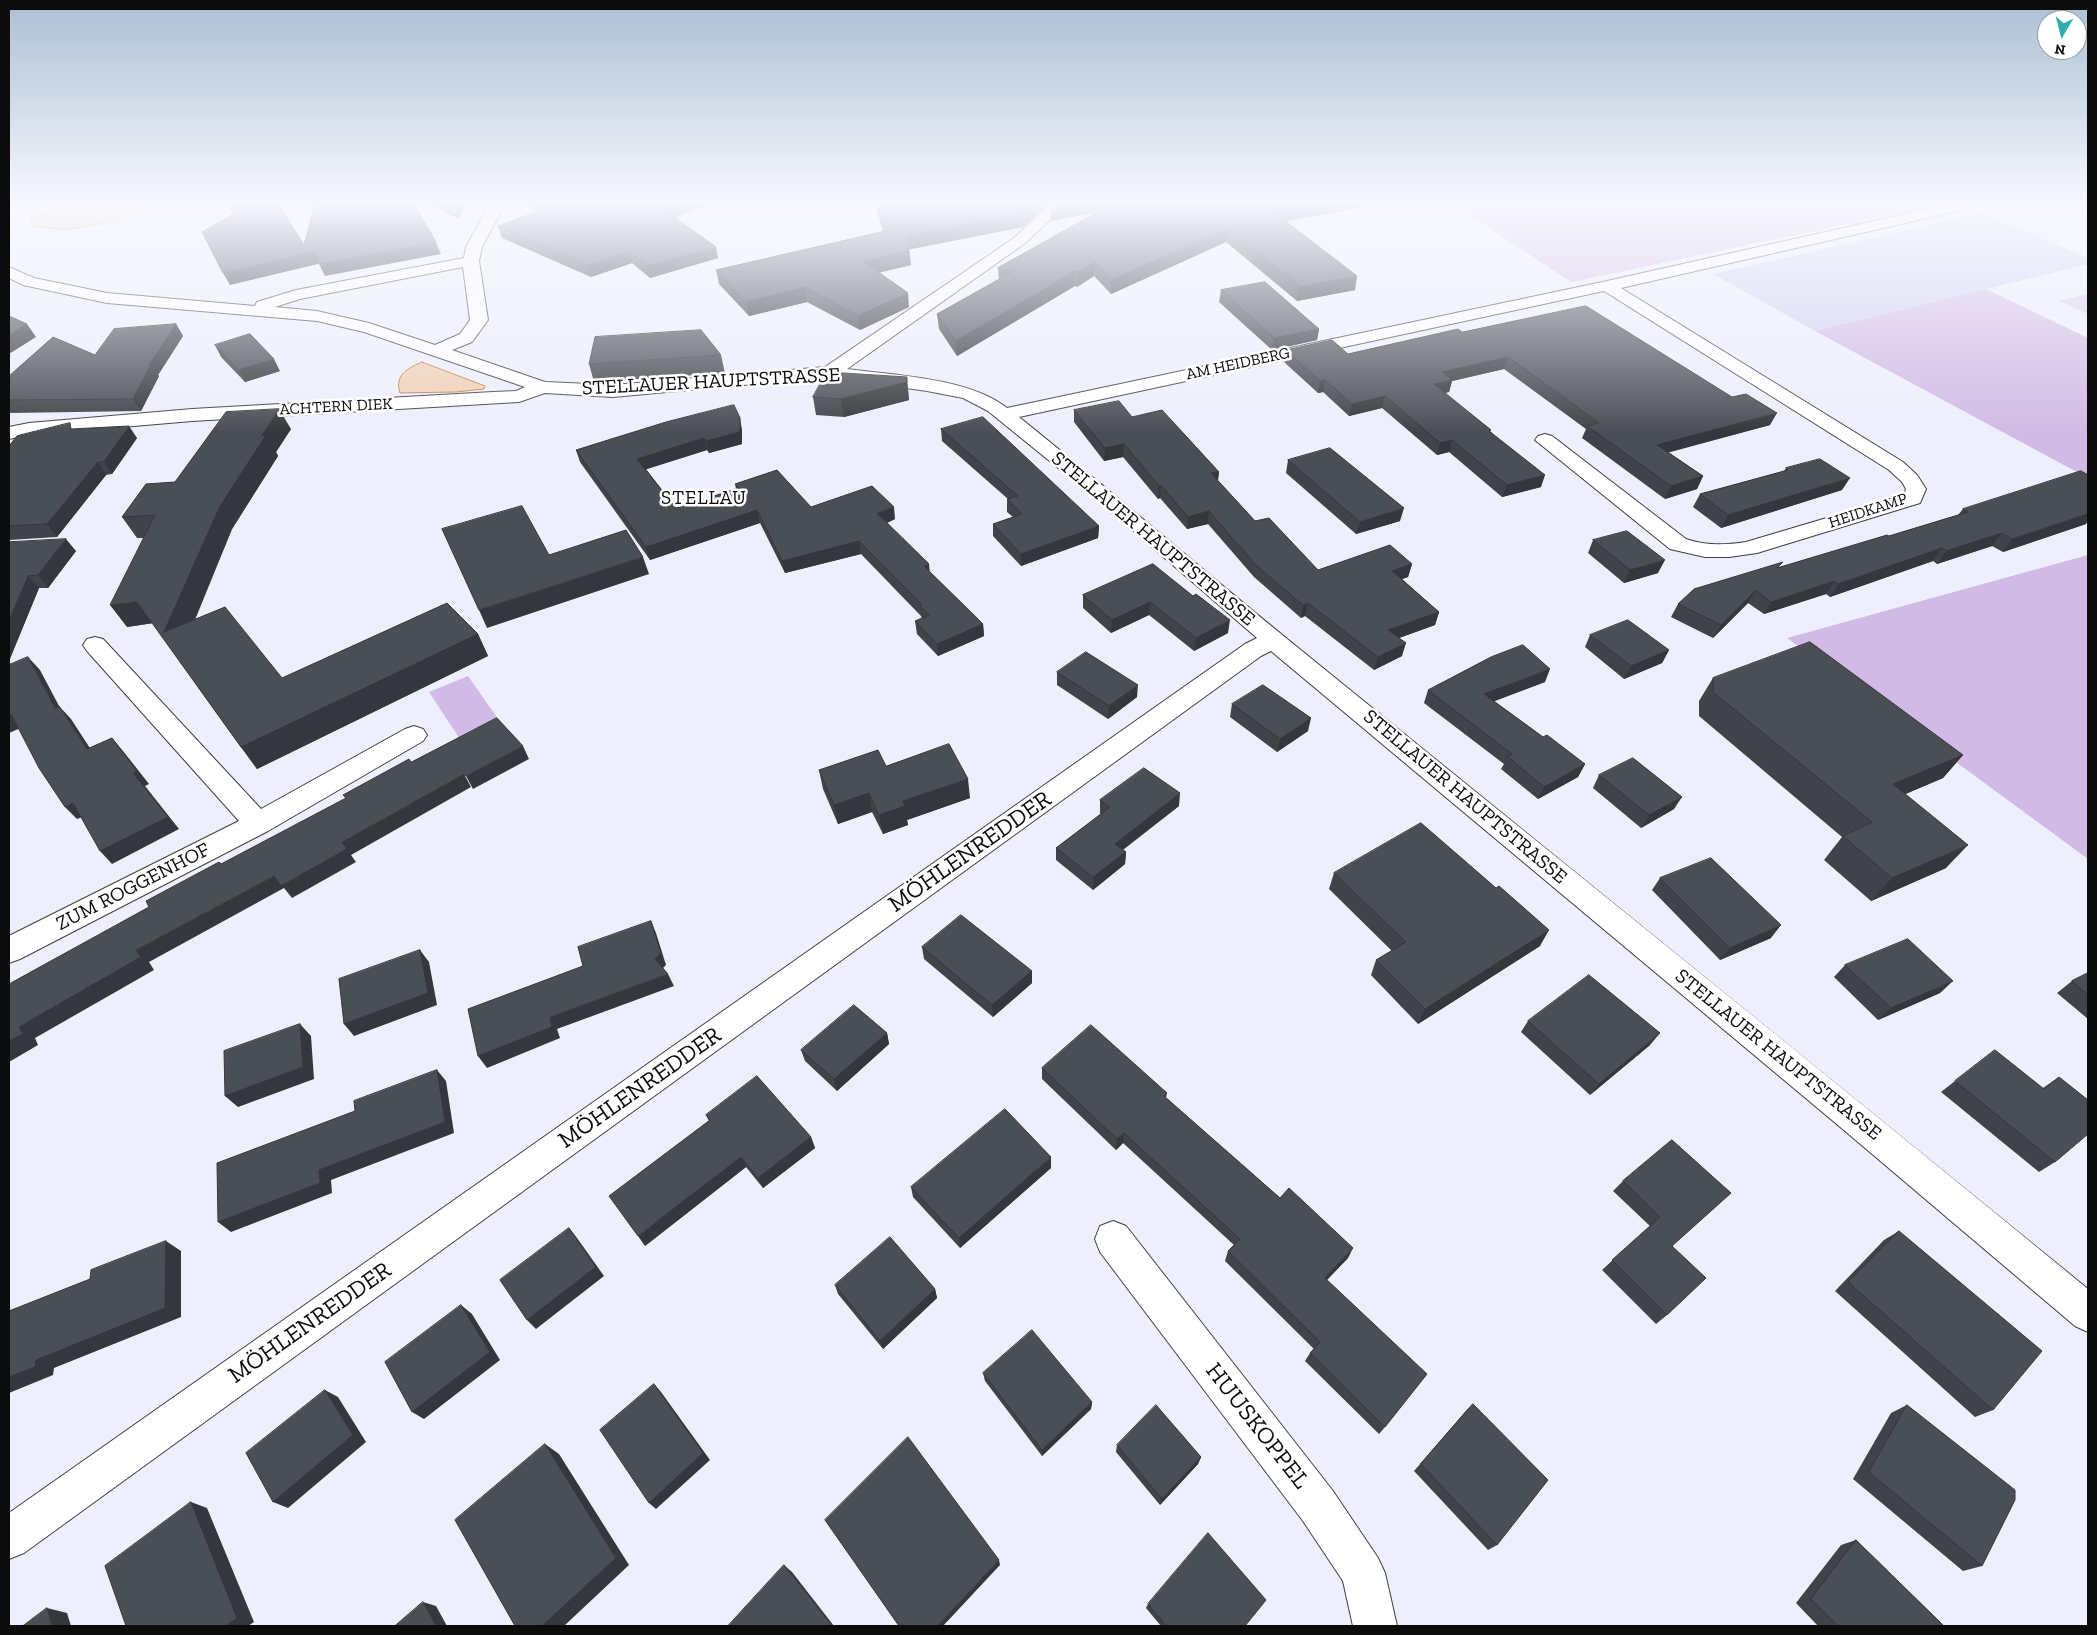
<!DOCTYPE html>
<meta charset="utf-8">
<style>
body{margin:0}
#map{position:relative;width:2097px;height:1635px;overflow:hidden;background:#edeffd;font-family:"Zilla Slab",serif}
canvas{display:block}
.frame{position:absolute;inset:0;border:10px solid #0c0c0c;pointer-events:none}
.north{position:absolute;left:2037px;top:10px;width:50px;height:50px;box-sizing:border-box;background:#fff;border:1px solid #9e9e9e;border-radius:50%;rotate:188deg;font-size:14px;font-weight:700;line-height:20px;text-align:center;color:#0c0c0c}
.north::after{content:'';display:block;margin:auto;width:18px;height:22px;background:#31adb0;clip-path:polygon(50% 0,100% 100%,50% 72%,0 100%)}
</style>
<div id="map">
<canvas width="2097" height="1635"></canvas>
<div class="frame"></div>
<div class="north">N</div>
</div>
<script>
const ctx = document.querySelector('canvas').getContext('2d');
ctx.lineJoin = 'round';
function fillPath(path, color) { ctx.fillStyle = color; ctx.fill(path, 'evenodd'); }
function trace(path, color, width, dash) { ctx.strokeStyle = color; ctx.lineWidth = width; ctx.lineCap = dash ? 'butt' : 'round'; ctx.setLineDash(dash || []); ctx.stroke(path); }
function label(font, color, halo, rows, align = 'center') {
  ctx.font = font + ' "Zilla Slab",serif'; ctx.lineWidth = 5; ctx.setLineDash([]); ctx.textBaseline = 'middle'; ctx.strokeStyle = halo; ctx.fillStyle = color; for (const [text, x, y, turn = 0] of rows) {
    ctx.save(); ctx.translate(x, y); ctx.rotate((+turn || 0) * Math.PI / 180); ctx.textAlign = isNaN(turn) ? turn : align; if (halo) ctx.strokeText(text, 0, 0); ctx.fillText(text, 0, 0); ctx.restore();
  }
}
const farmland = new Path2D(`
 M1983 213 2088 258V264L1815 331 1713 274Z`);
const green = new Path2D(`
 M1453 204H1945L1571 282Z
 M1986 289 2088 338V478L1815 331Z
 M2088 555V859L1787 638Z
 M468 676 503 726 463 744 429 692Z`);
const pitch = new Path2D(`
 M2088 294V314L2059 301Z`);
const water = new Path2D(`
 M63 204H151C115 223 71 236 31 225L32 219Z
 M422 362 485 386 484 389 456 392 400 393C394 375 408 368 422 362Z`);
const minor = new Path2D(`
 M490 204H505L482 247 479 261 488 320 472 342 452 350 545 382 613 385 825 367 1014 238 1045 209 1052 204H1070L1055 215 1024 244 847 369C893 375 970 378 1007 408L1607 281 1950 204H1978L1971 208 1621 288 1903 462 1917 475 1926 489 1920 503 1757 553 1729 557H1705L1670 549 1535 440 1538 436 1545 434 1552 436 1686 539C1706 546 1725 545 1746 542L1904 495 1906 489 1902 482 1889 470 1604 291 1019 417C1109 489 1196 565 1286 638 1553 855 1822 1070 2088 1289V1332L2075 1326 1845 1131 1271 651 1261 656 24 1553 9 1559V1513L1245 644 1257 638 1100 502 988 411 963 398 927 391 830 377 613 397 545 393 519 402 192 421 29 435 9 439V427L29 423 192 409 493 392 516 391 525 387 364 332 317 321 107 303 23 285 9 278V267L34 278 107 293 255 306 257 302 296 290 464 258 466 247ZM463 267 470 320 460 334 435 345 369 323 317 311 275 307 300 299Z
 M95 637 103 639 261 809 405 729 414 726 423 729 427 735 423 741 268 831 20 959 9 963V936L239 821 87 651 83 645 87 639Z
 M1113 1221 1126 1226 1333 1491 1378 1558 1385 1573 1397 1626H1353L1343 1581 1303 1521 1100 1252 1095 1239 1100 1226Z`);
const wall = new Path2D(`
 M426 204H465L459 219Z
 M525 204H712L675 217 718 258 650 278 632 263 591 277 502 238 498 226 538 211Z
 M875 204H1049L1023 227 909 249 911 265 879 272 909 307 860 330 807 302 749 316 719 284 716 270 883 231Z
 M1055 204H1380L1286 221 1355 290 1297 301 1226 242 1111 294 1094 276 1077 287 1075 286 957 356 939 329 937 314 999 280 998 268 1098 212 1051 221V208Z
 M1221 290 1319 329 1317 340 1272 350 1219 302Z
 M176 324 183 336 158 375 159 376 141 411 9 413V376L95 355Z
 M1462 332 1770 425 1668 452 1703 476 1697 489 1665 499 1582 438 1586 429 1504 369 1452 381 1449 392 1444 393 1491 432 1541 487 1502 497 1449 452 1437 455 1382 408 1349 416 1323 392 1318 393 1284 362 1286 350 1348 354Z
 M215 345 280 371 245 382 221 357Z
 M721 355 725 373 594 382 589 364Z
 M907 377 909 400 844 417 816 415 813 397Z
 M1074 410 1132 417 1219 472 1218 481 1255 521 1318 570 1412 564 1408 577 1402 579 1439 612 1435 625 1399 638 1402 656 1374 670 1305 616 1301 618 1254 577 1208 524 1187 529 1160 498 1158 499 1123 457 1104 461 1074 422Z
 M74 429 137 438 112 474 106 475 57 537 9 540V446Z
 M291 429 276 452 278 456 232 529 195 620 282 678 478 634 488 656 257 769 241 747 153 623 127 627 144 538H137L122 517 175 482Z
 M941 429 1099 526 1098 538 1021 566 993 536V524L1013 517 1007 512V499H1008L942 441Z
 M742 430V444L709 453 707 450 646 469 676 508 736 489 735 484 811 507 895 519 887 523 929 571 983 624 984 636 938 656 917 634 915 621 922 619 921 616 861 554 785 573 760 523 650 560 580 462 576 450Z
 M1288 460 1400 521 1356 534 1286 473Z
 M1786 468 1842 490 1721 528 1693 507 1700 494 1784 471Z
 M1963 509 2086 524 2003 552 1992 546 1937 564 1933 561 1830 597 1826 594 1764 614 1748 603 1713 638 1671 617 1678 604 1780 567 1889 536 1958 515Z
 M1593 540 1658 573 1624 583 1588 553Z
 M9 543 76 551 48 588H39L9 661Z
 M1153 564 1228 633 1194 651 1149 615 1111 633 1083 608V595Z
 M1590 635 1669 650 1662 663 1624 679 1585 647Z
 M1057 672 1137 697 1108 719 1057 685Z
 M1713 678 1963 755 1943 778 1905 794 1946 868 1871 901 1824 860 1842 837 1699 716V701Z
 M1545 682 1494 701 1543 737 1585 764 1578 777 1538 799 1501 769 1504 764 1424 703 1428 690Z
 M1232 704 1308 731 1277 752 1230 717Z
 M886 766 970 798 907 820 908 825 883 834 872 812 838 824 823 789 819 770Z
 M1599 775 1674 809 1641 828 1593 788Z
 M1100 800 1179 806 1123 850 1126 852 1125 864 1093 890 1056 860V848L1101 814 1100 813Z
 M1334 873 1540 946 1418 1024 1371 975 1376 960 1392 951 1329 889Z
 M1660 878 1771 938 1720 960 1652 890Z
 M922 947 1032 971V983L993 1017 924 959Z
 M1845 965 1940 993 1878 1020 1834 977Z
 M2088 973V1019L2057 993 2072 981Z
 M1528 1021 1650 1045 1590 1095 1521 1032Z
 M887 1033 889 1044 837 1091 805 1061 801 1050Z
 M1042 1068 1167 1093 1166 1098 1348 1258 1327 1280 1385 1427 1379 1434 1305 1361 1310 1353 1314 1349 1225 1261 1228 1251 1234 1245 1123 1143 1116 1150 1042 1079Z
 M2059 1077 2055 1162 2039 1172 1941 1092 1955 1081 2043 1088Z
 M706 1115 811 1137 815 1148 763 1188 746 1167 645 1246 709 1121Z
 M1672 1140V1246L1667 1315 1656 1324 1602 1270 1650 1226 1613 1191 1623 1181Z
 M1051 1168 960 1248 913 1197 911 1187Z
 M1899 1231 1993 1410 1975 1417 1835 1291 1884 1240Z
 M835 1285 935 1289 937 1298 883 1349 838 1294Z
 M983 1373 1092 1402 1091 1409 1042 1456 985 1381Z
 M1473 1404 1497 1545 1488 1550 1414 1471 1465 1412Z
 M1907 1405 1982 1566 1963 1571 1853 1479 1891 1413Z
 M1117 1445 1201 1457 1198 1464 1160 1505 1116 1452Z
 M1856 1540 1944 1626H1818L1796 1603 1841 1545Z
 M1148 1604 1245 1626H1161L1146 1608Z`);
const shadedWall = new Path2D(`
 M456 204H465L459 219 454 207Z
 M676 204H712L666 220 663 209Z
 M1033 204H1049L1023 227 907 250 906 236Z
 M1069 204H1135L1051 221V208Z
 M1304 204H1380L1269 224 1271 210Z
 M1228 228 1226 242 1111 294V280Z
 M436 242 441 254 325 276 319 264Z
 M716 247 718 258 650 278 647 266Z
 M909 250 911 265 866 276 864 262Z
 M316 251 322 263 230 285 223 273Z
 M629 251 632 263 591 277 588 265Z
 M1095 262 1094 276 1077 287V272Z
 M1075 271V286L957 356 956 341Z
 M1357 276 1355 290 1297 301 1300 287Z
 M805 287 807 302 749 316 746 302Z
 M908 293 909 307 860 330 858 316Z
 M27 324 36 337 9 354V335Z
 M176 324 183 336 158 375 159 376 141 411 133 399 149 365Z
 M1319 329 1317 340 1272 350 1274 338Z
 M1508 357 1504 369 1452 381 1449 392 1430 396 1434 384 1442 372Z
 M274 359 280 371 245 382 238 370Z
 M1325 380 1323 392 1318 393 1320 381Z
 M907 382 909 400 844 417 841 399Z
 M1385 396 1382 408 1349 416 1352 404Z
 M279 409 291 429 276 452 278 456 232 529 180 654 164 632 219 508 261 436Z
 M1777 413 1770 425 1652 457 1657 445Z
 M740 418 742 430V444L709 453 706 441Z
 M129 426 137 438 112 474 104 462Z
 M704 438 707 450 641 471 637 459Z
 M1452 440 1449 452 1437 455 1440 443Z
 M1124 444 1123 457 1104 461 1105 448Z
 M98 462 106 475 57 537 47 524Z
 M1219 472 1217 484 1211 473Z
 M1545 475 1541 487 1502 497 1507 485Z
 M1703 476 1697 489 1665 499 1671 486Z
 M1850 478 1842 490 1721 528 1728 515Z
 M1161 485 1160 498 1158 499 1159 486Z
 M894 507 895 519 879 526 877 513Z
 M2088 507V521L2086 524 2003 552 2012 539Z
 M1404 508 1400 521 1356 534 1360 522Z
 M757 510 760 523 650 560 646 547Z
 M1209 511 1208 524 1187 529 1188 517Z
 M1099 526 1098 538 1021 566V554Z
 M2002 533 1992 546 1937 564 1946 551Z
 M66 539 76 551 48 588 38 575Z
 M859 541 861 554 785 573 782 561Z
 M1942 548 1933 561 1830 597 1838 584Z
 M643 557 649 574 487 628 479 610Z
 M1665 560 1658 573 1624 583 1630 570Z
 M929 564 930 576 924 566Z
 M1412 564 1408 577 1389 584 1392 571Z
 M28 576 39 588 9 661V621Z
 M1835 581 1826 594 1764 614 1771 602Z
 M1756 590 1748 603 1713 638 1721 625Z
 M137 602 154 623 127 627 110 605Z
 M1150 602 1149 615 1111 633 1112 620Z
 M1308 603 1305 616 1301 618 1303 605Z
 M1439 612 1435 625 1385 643 1388 630Z
 M1230 620 1228 633 1194 651 1196 638Z
 M983 624 984 636 938 656 937 644Z
 M478 634 488 656 257 769 241 747Z
 M1406 643 1402 656 1374 670 1378 657Z
 M1669 650 1662 663 1624 679 1631 666Z
 M28 657 40 670 67 721 55 708Z
 M1550 669 1545 682 1479 707 1484 694Z
 M1138 685 1137 697 1108 719 1109 706Z
 M59 706 71 719 99 762 87 749Z
 M11 714 23 727 9 733V715Z
 M1311 718 1308 731 1277 752 1280 739Z
 M112 738 123 751 149 784 145 786 179 829 112 864 100 851Z
 M523 746 529 759 473 789 466 776Z
 M1963 755 1943 778 1873 808 1893 784Z
 M1585 764 1578 777 1538 799 1544 787Z
 M464 774 471 787 351 855 356 862 292 898 284 888 149 962 154 970 35 1038 38 1045 9 1062V1041L19 1027 136 950 274 876 342 842Z
 M968 779 970 798 907 820 908 825 883 834 879 815 903 801Z
 M869 793 872 812 838 824 834 805Z
 M1180 793 1179 806 1114 856 1115 844Z
 M1682 797 1674 809 1641 828 1649 815Z
 M73 803 85 816 77 819 65 807Z
 M1968 845 1946 868 1871 901 1892 878Z
 M1126 852 1125 864 1093 890V877Z
 M651 921 656 933 666 965 660 971 655 959Z
 M1781 925 1771 938 1720 960 1730 948Z
 M1549 930 1540 946 1418 1024 1425 1009Z
 M420 950 429 962 437 1005 354 1036 344 1024Z
 M1032 971V983L993 1017 992 1005Z
 M668 974 674 986 557 1029 560 1038 487 1068 478 1056 550 1017Z
 M1953 981 1940 993 1878 1020 1891 1008Z
 M300 1024 311 1036 314 1079 238 1107 225 1096Z
 M887 1033 889 1044 837 1091 834 1079Z
 M1660 1033 1650 1045 1590 1095 1599 1084Z
 M437 1070 446 1081 454 1133 331 1180 332 1193 231 1232 218 1222Z
 M1124 1133 1123 1143 1116 1150 1117 1139Z
 M811 1137 815 1148 763 1188 758 1178Z
 M741 1157 746 1167 645 1246 638 1236Z
 M1051 1157V1168L960 1248 959 1238Z
 M569 1228 577 1238 604 1276 536 1329 527 1320Z
 M166 1241 181 1251V1317L54 1368 53 1375 9 1393V1377L36 1360Z
 M1353 1248 1348 1258 1320 1287 1325 1278Z
 M935 1289 937 1298 883 1349 880 1341Z
 M461 1305 472 1314 500 1360 424 1419 412 1412Z
 M654 1384 661 1392 710 1460 656 1509 649 1503Z
 M325 1390 338 1397 366 1442 288 1508 273 1502Z
 M1092 1402 1091 1409 1042 1456V1450Z
 M545 1444 559 1454 629 1565 564 1626H542Z
 M1201 1457 1198 1464 1160 1505 1162 1499Z
 M191 1502 207 1508 254 1622 248 1626H226Z
 M999 1560 1000 1565 943 1626H937Z
 M784 1565 792 1572 834 1626H832Z
 M423 1602 436 1606 447 1626H436Z
 M47 1608 67 1613 71 1626H52Z`);
const building = new Path2D(`
 M229 204H278L304 245 315 204H414L436 242 319 264 316 251 223 273 202 232 233 214Z
 M447 204H456L454 207Z
 M543 204H676L663 209 716 247 647 266 629 251 588 265 498 226 549 207Z
 M877 204H1033L1023 213 906 236 909 250 864 262 908 293 858 316 805 287 746 302 716 270 886 231Z
 M1055 204H1069L1051 208Z
 M1112 204H1304L1271 210 1357 276 1300 287 1228 228 1111 280 1095 262 1077 272 1075 271 956 341 937 314 1012 272 998 268Z
 M1265 282 1319 329 1274 338 1221 290Z
 M1586 306 1732 397 1746 394 1777 413 1657 445 1703 476 1671 486 1587 426 1599 423 1508 357 1442 372 1452 380 1434 384 1491 430 1489 431 1545 475 1507 485 1452 440 1440 443 1385 396 1352 404 1325 380 1320 381 1286 350 1332 340 1348 354 1458 329 1462 332Z
 M9 316 27 324 9 335Z
 M176 324 149 365 151 364 133 399 9 400V376L53 337 95 355 114 329Z
 M701 330 721 355 589 364 595 337Z
 M250 334 274 359 238 370 215 345Z
 M827 372 907 377V382L841 399 813 397Z
 M1119 401 1132 417 1162 410 1219 472 1211 473 1255 521 1269 518 1318 570 1390 545 1412 564 1392 571 1439 612 1388 630 1406 643 1378 657 1308 603 1303 605 1256 565 1209 511 1188 517 1161 485 1159 486 1124 444 1105 448 1074 410Z
 M734 405 740 418V432L706 441 704 438 637 459 676 508 739 488 735 484 777 470 811 507 872 486 894 507 877 513 929 564 924 566 983 624 937 644 915 621 929 615 920 606 922 605 859 541 782 561 757 510 646 547 576 450 666 422Z
 M279 409 261 436 266 435 219 508 164 632 225 607 282 678 447 603 478 634 241 747 137 602 110 605 155 515 122 517 146 484 175 482 226 412Z
 M983 417 1099 526 1021 554 993 524 1022 514 1007 499 1018 496 941 429Z
 M70 423 71 429 129 426 104 462H98L47 524 9 526V446L17 436Z
 M1330 448 1404 508 1360 522 1288 460Z
 M1820 459 1850 478 1728 515 1700 494 1788 470 1786 468Z
 M2081 471 2088 475V514L2012 539 2002 533 1946 551 1942 548 1838 584 1835 581 1771 602 1756 590 1721 625 1678 604 1694 589 1783 562 1777 568 1887 535 1889 536 1968 512 1963 509Z
 M522 506 549 555 626 530 643 557 479 610 442 529Z
 M1627 531 1665 560 1630 570 1593 540Z
 M66 539 38 575 28 576 9 621V543L10 542Z
 M1153 564 1193 596 1196 594 1230 620 1196 638 1150 602 1112 620 1083 595Z
 M1628 620 1669 650 1631 666 1590 635Z
 M1810 642 1963 755 1893 784 1968 845 1892 878 1843 836 1872 822 1713 692V678Z
 M1523 645 1550 669 1484 694 1543 737 1547 735 1585 764 1544 787 1507 756 1512 754 1428 690 1491 657Z
 M1086 652 1138 685 1109 706 1057 672Z
 M28 657 55 708 59 706 87 749 112 738 137 771 133 773 168 817 100 851 73 803 65 807 39 768 11 714 9 715V665Z
 M1263 685 1311 718 1280 739 1232 704Z
 M497 718 523 746 466 776 464 774 342 842 347 849 281 886 274 876 136 950 141 957 19 1027 23 1034 9 1041V984L149 907 146 901 219 862 221 864 346 798 343 795 409 759 411 762Z
 M949 744 968 779 903 801 905 806 879 815 869 793 834 805 819 770 878 750 886 766Z
 M1633 758 1682 797 1649 815 1599 775Z
 M1144 768 1180 793 1115 844 1126 852 1093 877 1056 848 1110 807 1100 800Z
 M1421 823 1496 888 1499 886 1549 930 1425 1009 1376 960 1406 942 1334 873Z
 M1711 858 1781 925 1730 948 1660 878Z
 M961 915 1032 971 992 1005 922 947Z
 M651 921 661 953 655 959 668 974 550 1017 552 1027 478 1056 468 1009 583 966 578 947Z
 M1908 939 1953 981 1891 1008 1845 965Z
 M420 950 428 993 344 1024 339 979Z
 M2088 973V995L2072 981Z
 M1589 975 1660 1033 1599 1084 1528 1021Z
 M854 1005 887 1033 834 1079 801 1050Z
 M300 1024 303 1067 225 1096 224 1051Z
 M1091 1025 1167 1093 1164 1096 1280 1198 1289 1188 1353 1248 1325 1278 1427 1374 1385 1427 1310 1353 1320 1342 1228 1251 1240 1239 1124 1133 1117 1139 1042 1068Z
 M1995 1050 2044 1089 2059 1077 2088 1100V1134L2055 1162 1955 1081Z
 M437 1070 445 1122 319 1170 320 1183 218 1222 217 1163 355 1111 354 1101Z
 M757 1076 811 1137 758 1178 741 1157 638 1236 609 1196 710 1120 706 1115Z
 M1005 1109 1051 1157 959 1238 911 1187Z
 M1672 1140 1731 1193 1672 1246 1706 1278 1667 1315 1612 1260 1660 1217 1623 1181Z
 M569 1228 596 1267 527 1320 500 1280Z
 M1899 1231 2042 1351 1993 1410 1848 1282Z
 M890 1237 935 1289 880 1341 835 1285Z
 M166 1241 165 1308 36 1360 35 1367 9 1377V1311L90 1279 91 1270Z
 M461 1305 490 1352 412 1412 385 1362Z
 M1032 1330 1092 1402 1042 1450 983 1373Z
 M654 1384 703 1453 649 1503 600 1430Z
 M325 1390 353 1435 273 1502 246 1453Z
 M1473 1404 1548 1480 1497 1545 1421 1464Z
 M1156 1405 1201 1457 1162 1499 1117 1445Z
 M1907 1405 2015 1490V1500L1982 1566 1869 1472Z
 M908 1437 999 1560 937 1626H899L825 1520Z
 M545 1444 616 1558 542 1626H515L455 1520Z
 M191 1502 237 1618 226 1626H126L105 1566Z
 M1208 1533 1266 1600 1245 1626H1166L1148 1604Z
 M1856 1540 1944 1626H1838L1811 1599Z
 M784 1565 832 1626H728Z
 M423 1602 436 1626H395Z
 M47 1608 52 1626H23Z`);
const farStreetnames = [
 ["AM HEIDBERG",1238,364,-12],
 ["ACHTERN DIEK",336,407,-3],
 ["HEIDKAMP",1868,511,-18]
];
const farQuarternames = [
 ["STELLAU",704,499]
];
const streetNames = [
 ["STELLAUER HAUPTSTRASSE",711,382,-3],
 ["STELLAUER HAUPTSTRASSE",1153,539,40],
 ["STELLAUER HAUPTSTRASSE",1465,797,40],
 ["ZUM ROGGENHOF",133,887,-27],
 ["STELLAUER HAUPTSTRASSE",1778,1055,39]
];
const nearStreetnames = [
 ["MÖHLENREDDER",970,852,-35],
 ["MÖHLENREDDER",640,1088,-35],
 ["MÖHLENREDDER",310,1323,-35],
 ["HUUSKOPPEL",1257,1426,52]
];
fillPath(farmland, '#cfd0f1');
fillPath(green, '#d1bae5');
fillPath(pitch, '#d9cbed');
fillPath(water, '#f0d0b6');
trace(water, '#c17e43', 1);
trace(minor, '#3f3f3f', 2);
fillPath(minor, '#fff');
fillPath(wall, '#404448');
fillPath(shadedWall, '#34373b');
fillPath(building, '#4a4f54');
trace(building, '#34373b', 1);
const sky = ctx.createLinearGradient(0, 0, 0, 433);
sky.addColorStop(0, '#abbfd4');
sky.addColorStop(0.47, '#f7f8fe');
sky.addColorStop(1, '#f7f8fe00');
ctx.fillStyle = sky;
ctx.fillRect(0, 0, 2097, 433);
label('16px', '#0c0c0c', '#fff', farStreetnames);
ctx.letterSpacing = '1px';
label('19px', '#0c0c0c', '#fff', farQuarternames);
ctx.letterSpacing = '0px';
label('20px', '#0c0c0c', '#fff', streetNames);
label('24px', '#0c0c0c', '#fff', nearStreetnames);
</script>
